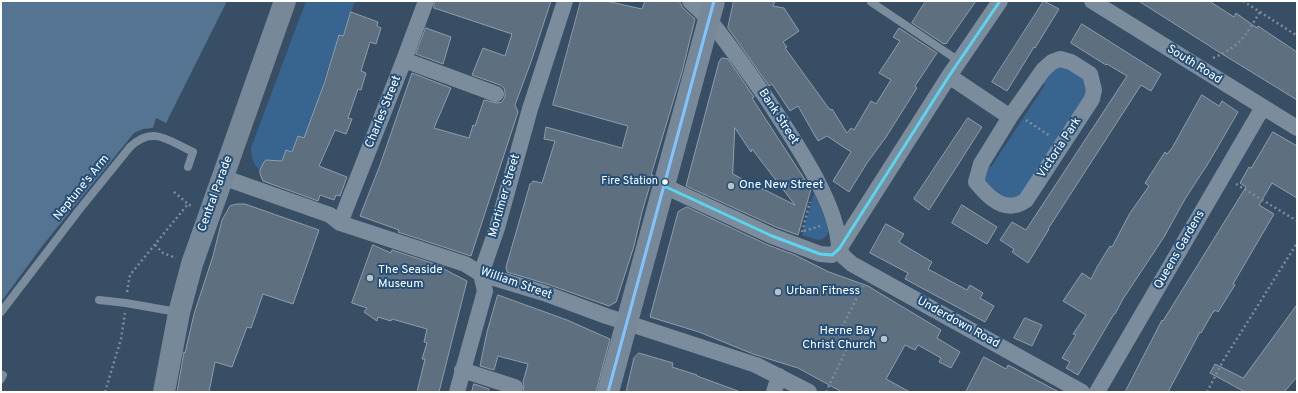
<!DOCTYPE html>
<style>
body{margin:0}
#map{position:relative;width:1298px;height:393px;overflow:hidden;background:#374e65;font-family:Overpass,sans-serif}
canvas{display:block}
.frame{position:absolute;inset:0;border:2px solid #fff;pointer-events:none}
</style>
<div id="map">
<canvas width="1298" height="393"></canvas>
<div class="frame"></div>
</div>
<script>
const ctx = document.querySelector('canvas').getContext('2d');
ctx.lineJoin = 'round';
function fillPath(path, color) { ctx.fillStyle = color; ctx.fill(path, 'evenodd'); }
function trace(path, color, width, dash) { ctx.strokeStyle = color; ctx.lineWidth = width; ctx.lineCap = dash ? 'butt' : 'round'; ctx.setLineDash(dash || []); ctx.stroke(path); }
function label(font, color, halo, rows, align = 'center') {
  ctx.font = font + ' Overpass,sans-serif'; ctx.lineWidth = 4; ctx.setLineDash([]); ctx.textBaseline = 'middle'; ctx.strokeStyle = halo; ctx.fillStyle = color; for (const [text, x, y, turn = 0] of rows) {
    ctx.save(); ctx.translate(x, y); ctx.rotate((+turn || 0) * Math.PI / 180); ctx.textAlign = isNaN(turn) ? turn : align; if (halo) ctx.strokeText(text, 0, 0); ctx.fillText(text, 0, 0); ctx.restore();
  }
}
const green = new Path2D(`
 M306 1H355L343 36 339 35 290 185C270 177 252 174 251 148Z
 M1063 66 1086 77V94L1021 196C1000 202 997 197 984 181L986 165 991 167 1045 85 1039 82 1049 70Z
 M814 193 815 194 829 230C823 246 814 238 802 235Z`);
const water = new Path2D(`
 M1 1H227L166 123 156 118 153 128 143 129 134 133 43 245 1 302Z`);
const building = new Path2D(`
 M435 1H551L532 59 515 105 518 112 471 256 398 232 399 230 360 216 380 165 412 73 451 88 434 128 469 138 473 125 475 126 484 100 497 103 502 102 505 97V92L504 88 500 85 472 75 483 48 505 56 512 34 434 8Z
 M581 1H606L642 9 645 1H679L683 8 695 19 682 72 651 175H653L642 212 634 246 616 302 609 306 547 284 507 272 506 267 530 184 532 183 533 181 542 183 555 141 544 139 546 127 622 148 628 126 553 105Z
 M734 1H775L773 6 784 8 799 31 783 42 787 47 785 48 830 110 832 109 847 133 851 128 854 130 871 101 876 104 891 80 879 73 900 41 893 37 899 28 937 53 915 86 917 88 886 137 867 163 849 192 833 181 851 152 827 136 818 141 798 106 790 111 772 84 769 86 728 28Z
 M926 1H976L946 44 944 43V44L912 23Z
 M1044 1 1059 9 1035 48 1034 47 1007 91 992 82Z
 M1139 1H1209L1234 17 1236 13 1257 28 1258 26 1297 52V100L1219 52Z
 M351 12 378 22 377 26 381 28 376 44 370 42 361 71 366 73 361 90 358 89 348 118 352 119 346 134 335 130 319 166 347 177 340 196 336 195 334 200 320 195 318 201 263 181 260 174V170L264 162 266 160 282 161 286 150 292 152 298 136 304 138 325 81 339 35 343 36Z
 M1082 24 1161 74 1151 91 1141 85 1048 229H1049L1028 263 1012 252 1014 249 1000 240 1012 222 1026 230 1127 76 1107 64 1106 65 1071 43Z
 M426 28 451 37 443 64 416 54Z
 M722 58 728 59 754 97 752 98 811 189 798 235 776 227 686 186 719 62ZM735 128 751 152 752 149 795 205 759 187 757 189 744 180 733 174Z
 M1202 95 1219 106 1222 101 1238 112 1209 162 1185 199 1164 237 1123 299 1115 314H1114L1078 375 1066 368 1070 362 1062 358 1076 335 1073 334 1086 315 1063 301 1082 273 1091 279 1097 267 1110 246 1112 247 1130 213 1149 186 1145 183 1165 152 1167 154 1172 148Z
 M968 118 982 127 929 210 914 199Z
 M1273 132 1297 146V198L1272 183 1259 205 1274 214 1233 284 1235 285 1218 312 1215 310 1214 312H1213L1201 333 1200 332 1168 392H1125L1162 320 1163 321 1246 187 1240 183 1249 167 1251 168Z
 M237 204H245L319 230 293 304 263 294 251 328 247 327 232 367 215 362 209 392H177L184 352 185 353 194 314 213 256 222 220 230 206Z
 M962 205 997 227 987 244 952 223Z
 M687 207 768 245 795 255 829 272 868 286 941 330 937 338 960 352 951 368 939 362 941 358 918 345 915 350 905 345 886 379 910 392H842L798 368 753 354 699 332 650 317 678 212Z
 M886 224 904 234 899 242 902 244 932 262 928 269 967 290 970 285 983 293 980 298 994 306 985 322 905 279 908 273 870 253Z
 M373 245 391 253 392 250 444 267 442 268 467 281 439 392H417L425 359H422L427 343 424 342 427 329 392 319 391 321 378 317 377 321 364 312 367 308 352 303Z
 M498 295 567 320 610 339 596 392H523L524 385 523 382 528 364 498 356 494 370 480 366 487 332Z
 M1297 305V377L1284 392H1245L1210 373 1215 364 1243 378Z
 M1025 318 1042 325 1032 346 1014 338Z
 M639 353 673 363 672 367 697 375V376L738 391 737 392H626L634 358Z
 M984 357 1006 369 1008 365 1059 392H966Z
 M474 384 489 389 488 392H472Z`);
const path = new Path2D(`
 M1243 1 1296 35 1297 34
 M1213 58C1241 46 1245 36 1260 12
 M1026 120 1050 136
 M1236 184 1297 221
 M174 192 188 204
 M804 231 820 226
 M802 232 810 202
 M155 245 163 253 176 258
 M127 292 130 275 188 204 193 207
 M105 392 121 339 125 313
 M826 392 847 348C847 342 843 341 838 338V335L863 286
 M1207 392 1223 361 1297 243`);
const lane = new Path2D(`
 M871 2 959 61
 M99 300 126 303 177 312
 M1 312 79 210 130 147C153 125 169 141 193 152L188 167
 M1 379 3 375`);
const street = new Path2D(`
 M690 1C696 7 703 13 709 20 730 45 748 72 767 99 791 136 839 204 839 249
 M1092 1 1297 128
 M1060 59 1071 62 1090 74 1094 90 1092 99 1026 200C1023 202 1019 205 1015 205 999 209 985 193 976 182L981 164 1010 117 1043 70 1052 62Z
 M404 60 496 94
 M949 76 1010 117
 M222 177 330 215 340 223 465 264 481 274 544 293 606 316 756 365 809 392
 M664 186 772 236 820 254 832 255 839 249 949 76 1000 1
 M340 223 404 60 426 1
 M839 249 844 257 852 264 1082 392
 M462 370 515 387
 M457 392 485 291 481 274 497 228 530 109 565 1
 M774 392 779 376
 M1097 392 1263 107`);
const secondary = new Path2D(`
 M164 392 179 313 192 264 285 1
 M608 392 714 1`);
const bus1 = new Path2D(`
 M664 186 772 236 820 254 832 255 839 249 949 76 1000 1`);
const bus2 = new Path2D(`
 M608 392 714 1`);
const markers = [
 [665,182,3.5,"#fff"],
 [731,186,4,"#b9c1c9"],
 [370,278,4,"#b9c1c9"],
 [778,292,4,"#b9c1c9"],
 [884,339,4,"#b9c1c9"]
];
const busNames = [
 ["Fire Station",658,182]
];
const streetNames = [
 ["South Road",1194,65,32],
 ["Charles Street",384,112,-68],
 ["Bank Street",778,117,57],
 ["Victoria Park",1060,148,-57],
 ["Neptune's Arm",82,188,-51],
 ["Central Parade",216,194,-70],
 ["Mortimer Street",505,196,-74],
 ["Queens Gardens",1180,250,-60],
 ["William Street",516,284,19],
 ["Underdown Road",958,323,29]
];
const poiNames = [
 ["One New Street",739,186],
 ["The Seaside",378,271],
 ["Museum",378,285],
 ["Urban Fitness",786,292],
 ["Herne Bay",876,332,"right"],
 ["Christ Church",876,346,"right"]
];
fillPath(green, '#37658f');
fillPath(water, '#557492');
fillPath(building, '#5e6f80');
trace(building, '#8e9dab', 1);
trace(path, '#7b8c9c', 2.5, [2, 3]);
trace(lane, '#7b8c9c', 8);
trace(street, '#7b8c9c', 16);
trace(secondary, '#778898', 22);
trace(bus1, '#5ad5f0', 3);
trace(bus2, '#80c4ff', 3);
for (const [x, y, r, color] of markers) { const dot = new Path2D(); dot.arc(x, y, r, 0, 2 * Math.PI); ctx.fillStyle = color; ctx.fill(dot); trace(dot, '#244f78', 1.5); }
label('11px', '#fff', '#244f78', busNames, 'right');
label('12px', '#fff', '#244f78', streetNames);
label('12px', '#fff', '#244f78', poiNames, 'left');
</script>
